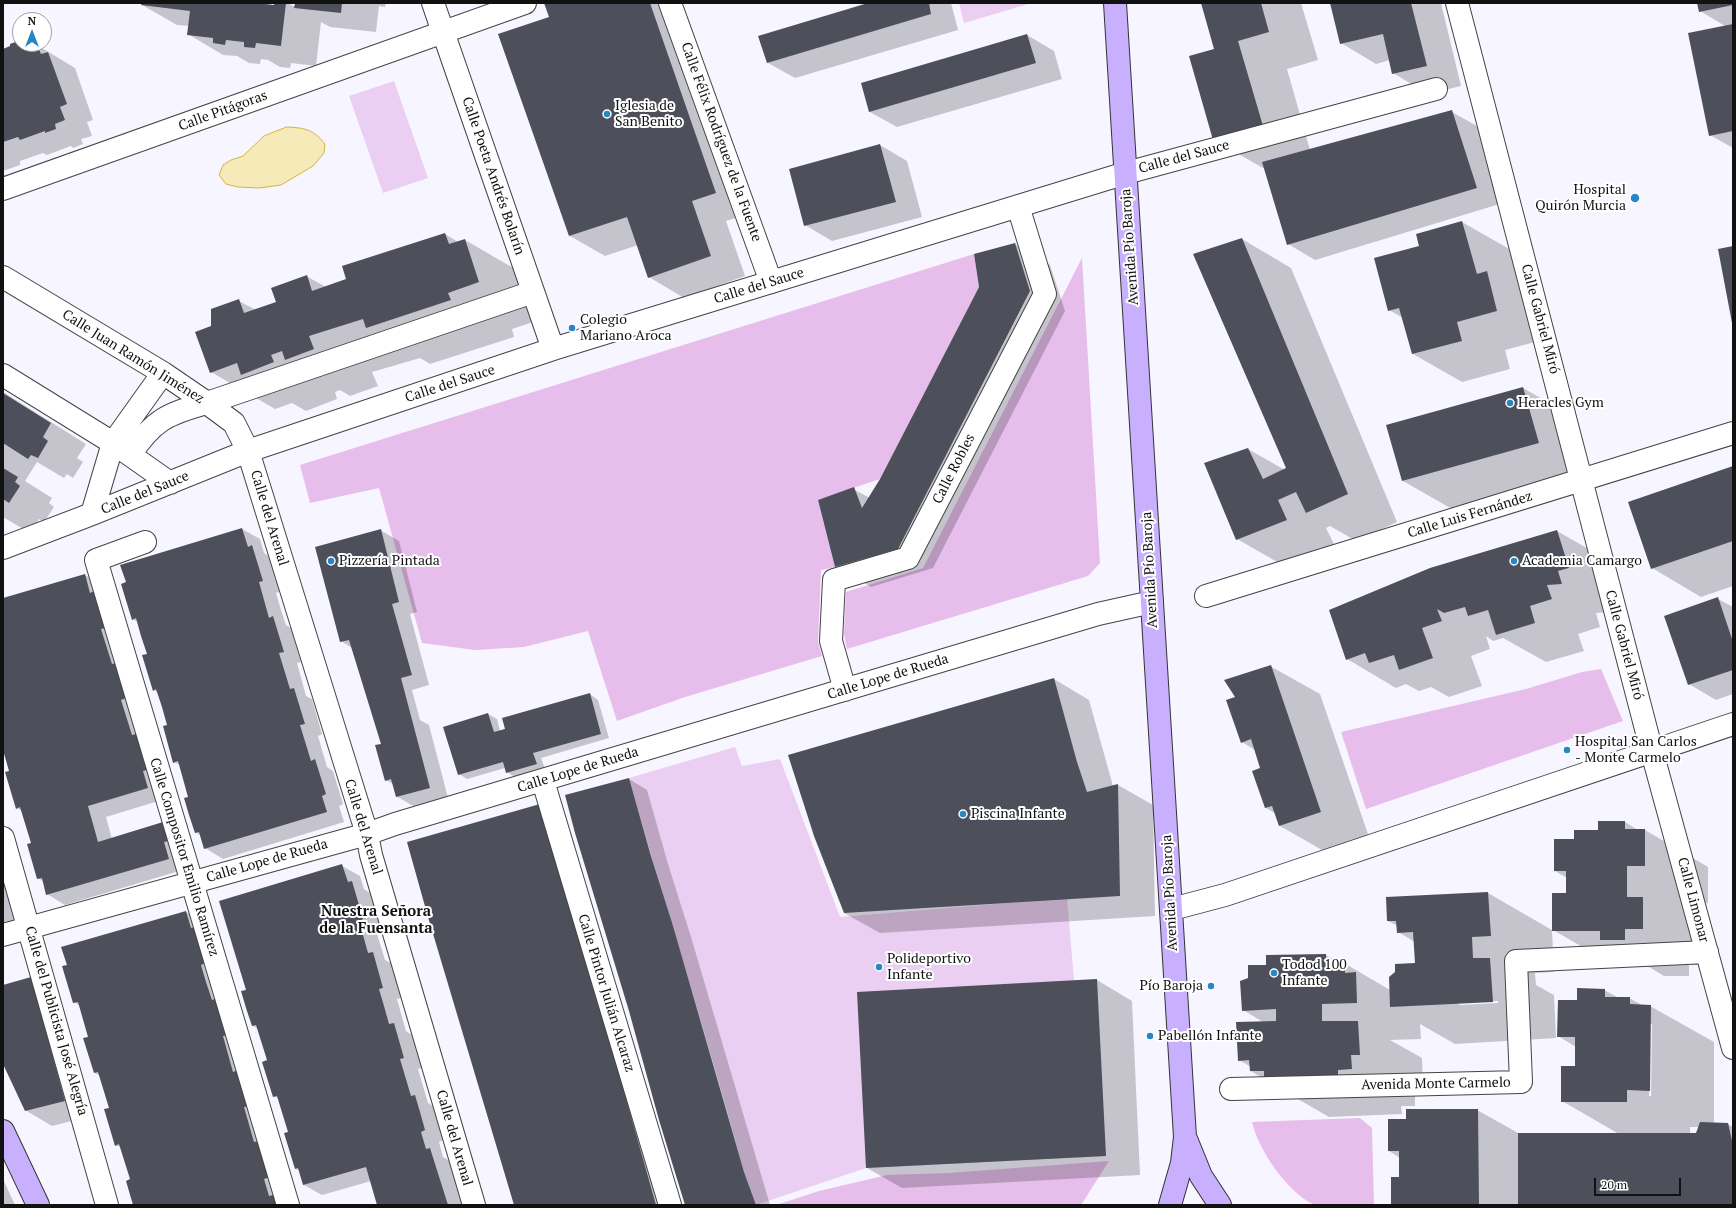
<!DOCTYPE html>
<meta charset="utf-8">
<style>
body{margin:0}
#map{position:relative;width:1736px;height:1208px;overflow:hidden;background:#f7f5ff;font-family:"PT Serif",serif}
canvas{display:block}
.frame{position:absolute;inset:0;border:4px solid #111;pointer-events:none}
.north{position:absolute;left:12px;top:12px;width:40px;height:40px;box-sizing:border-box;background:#fff;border:1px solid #a0a0a0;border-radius:50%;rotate:0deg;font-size:11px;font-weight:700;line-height:16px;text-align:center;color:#111}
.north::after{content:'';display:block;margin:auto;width:14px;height:18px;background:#2787c2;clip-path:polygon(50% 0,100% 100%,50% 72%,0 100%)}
.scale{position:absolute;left:1594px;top:1178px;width:87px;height:18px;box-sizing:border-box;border:2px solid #111;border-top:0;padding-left:5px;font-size:12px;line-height:14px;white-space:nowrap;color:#111;-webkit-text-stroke:3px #fff;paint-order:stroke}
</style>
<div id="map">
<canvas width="1736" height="1208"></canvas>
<div class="frame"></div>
<div class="north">N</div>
<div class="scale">20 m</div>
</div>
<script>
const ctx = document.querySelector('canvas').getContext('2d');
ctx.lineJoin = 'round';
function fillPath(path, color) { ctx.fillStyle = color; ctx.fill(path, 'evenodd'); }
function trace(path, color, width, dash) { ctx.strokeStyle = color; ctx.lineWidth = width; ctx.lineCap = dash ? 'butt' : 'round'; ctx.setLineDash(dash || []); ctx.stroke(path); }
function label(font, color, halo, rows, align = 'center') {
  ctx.font = font + ' "PT Serif",serif'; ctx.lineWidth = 4; ctx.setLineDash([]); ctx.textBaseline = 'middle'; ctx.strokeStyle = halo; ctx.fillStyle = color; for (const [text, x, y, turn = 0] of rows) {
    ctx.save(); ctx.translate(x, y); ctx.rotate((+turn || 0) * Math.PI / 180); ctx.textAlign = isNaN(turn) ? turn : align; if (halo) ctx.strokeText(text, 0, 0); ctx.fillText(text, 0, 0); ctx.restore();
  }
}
const green = new Path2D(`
 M974 254 979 287 880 479 818 500 835 567 821 570 818 642 822 656 685 697 617 721 588 631 524 647 475 650 422 643 379 488 310 503 300 465Z
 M1082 258 1100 563 1088 576 847 649 844 634 846 592 923 568Z
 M1601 669 1623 721 1366 809 1341 732 1526 689 1582 672Z
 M1360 1118 1372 1128 1374 1205C1364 1205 1318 1207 1313 1204 1287 1192 1258 1149 1252 1122Z
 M1109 1161 1081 1205H776L819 1191 887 1175 948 1173Z`);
const pitch = new Path2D(`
 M959 3H1032L964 23Z
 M394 81 428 178 383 193 349 96Z
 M735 747 742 766 780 759 840 917 1067 898 1074 980 1106 1156 866 1168 756 1205 744 1172C709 1040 666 910 629 778Z`);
const water = new Path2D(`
 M287 127C305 128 313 129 325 144L324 153 313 166 281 185 259 188 238 187 226 184 219 175 223 165 231 160 243 156 264 136Z`);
const shadow = new Path2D(`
 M143 3H249L275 6V3H288L295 7 296 3H386L385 7 379 6 376 32 330 27 321 22 316 66 291 63 290 68 280 67 268 60 261 59 260 64 249 63 237 56 223 55 188 34 189 26 177 25 142 5Z
 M548 3H677L751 213 726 221 745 276 684 298 649 277 638 245 605 256 570 236 500 35 550 18Z
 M872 3H951L958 30 795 78 768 63Z
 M1202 3H1301L1318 60 1287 69 1310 150 1452 112 1479 127 1503 203 1315 260 1288 244 1265 168H1263L1214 140 1215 50Z
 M1331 3H1441L1461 86 1428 94 1393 73 1390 60 1376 64 1341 43Z
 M1698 3H1733V148L1710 135 1725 26 1700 11Z
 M1027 35 1054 51 1062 79 897 127 870 112 862 84Z
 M18 42 29 48 37 45 75 68 93 120 87 122 92 136 81 139 83 144 73 148 71 146 47 155 43 153 20 161V165L3 171V50L12 47 11 45Z
 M880 145 907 161 922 217 832 241 805 225Z
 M1462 222 1511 250 1546 339 1505 350 1510 369 1462 382 1413 354 1403 318 1389 310 1421 247Z
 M445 234 458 242 465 240 529 277 542 319 512 329 514 337 430 364 420 358 372 372 378 386 350 396 340 390 335 392 337 399 306 411 292 403 275 409 211 372 212 327 239 301 256 310 278 302 306 276 326 287 347 280Z
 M1242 239 1291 268 1397 522 1356 541 1330 526 1326 528 1336 548 1286 567 1237 539 1248 449 1285 470 1288 469Z
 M1015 244 1050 265 1065 311 933 568 871 587 836 566 853 489 870 498Z
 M1523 388 1572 416 1588 471 1452 509 1403 481Z
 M3 392 86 444 77 458 83 462 73 478 67 474 64 478 37 462 25 481 52 498 49 503 54 507 44 522 39 519 30 533 3 517Z
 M1733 467V586L1701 597 1652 568Z
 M242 529 260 539 264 553 270 557 281 591 276 593 281 610 286 625 291 628 301 662 297 663 302 681 306 696 312 699 322 734 318 736 327 767 333 771 343 804 339 806 344 822 223 859 205 848 200 835 195 832 190 797 180 765 174 762 168 726 158 693 154 690 148 655 138 622 132 619Z
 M380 530 399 541 417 612 410 614 429 685 412 690 420 720 429 725 448 798 415 807 396 796 393 784 386 780 382 745 352 648 341 641Z
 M1557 531 1606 559 1611 612 1596 613 1600 627 1578 634 1584 651 1546 662 1503 638 1493 641 1486 636 1490 649 1471 656 1482 686 1449 697 1431 687 1419 691 1406 684 1396 688 1347 659Z
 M85 575 103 586 165 799 106 817 112 839 163 823 186 869 65 905 47 894 44 882 38 878 32 844 22 811 17 808 11 772 3 746V600Z
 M1718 599 1733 607V694L1716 700 1689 684Z
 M1270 666 1320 694 1370 840 1329 854 1280 826 1276 814 1266 808 1261 769 1255 750 1242 742 1237 697Z
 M1054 679 1089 700 1113 786 1118 785 1153 805 1155 916 880 933 844 913Z
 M590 694 598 700 609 738 541 758 545 769 515 777 507 772 505 768 467 779 459 774 488 714 497 719 500 731Z
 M629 779 647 790 668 864 691 937 770 1205H687L619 975Z
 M3 819 29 919 3 927Z
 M1625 822 1638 830H1645L1708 867V903H1691L1707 965H1689V976H1664L1649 967H1617L1553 930 1567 894V878L1555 871 1575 840Z
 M342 866 360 876 364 889 370 893 381 929 376 931 381 947 385 960 391 963 401 998 397 999 402 1017 406 1031 412 1035 422 1068 418 1069 428 1103 433 1106 443 1140 439 1142 443 1157 457 1165 469 1205H378L371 1181 322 1195 304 1185 300 1171 296 1169 289 1133 279 1099 274 1096 268 1061 259 1029 253 1026 247 991Z
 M577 877 672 1205H515Z
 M1488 893 1552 930 1554 972 1535 973 1536 985 1554 995 1556 1038 1455 1044 1420 1024 1421 1039 1390 1040 1422 1058 1423 1091H1415V1106H1401L1402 1114 1329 1117 1265 1080 1251 1071V1067L1239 1060 1263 1022 1243 1010 1249 979 1267 966 1326 955 1340 963H1344L1390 990 1416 964 1415 942 1398 932V926L1388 921 1387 898ZM1498 1001V1003L1459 1005V1003Z
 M186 912 204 922 289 1205H134L131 1180 122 1148 116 1145 110 1108 100 1076 95 1073 90 1038 80 1006 74 1002Z
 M31 978 58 994 91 1116 52 1126 25 1110 3 1061V986Z
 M1097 980 1132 1001 1140 1175 902 1188 867 1168Z
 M1604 990 1619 998H1629L1642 1005 1650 1006 1714 1042V1123L1728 1124 1733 1127V1205H1392L1400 1178V1158L1389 1151 1407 1120 1477 1110 1520 1134H1619L1562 1101 1576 1067V1047L1558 1036 1578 1001ZM1650 1024H1652L1651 1096H1649ZM1690 1127H1699L1697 1134H1690Z
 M3 1179 15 1205H3Z`);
const building = new Path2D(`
 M142 3H258L274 5V3H286L281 46 256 43 255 48 244 47V42L226 40 225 45 213 43V38L187 35 190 11 141 5Z
 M295 3H342L341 13 294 8Z
 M544 3H650L716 193 692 201 711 256 648 278 627 217 569 236 498 34 549 17Z
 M868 3H929L931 14 767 63 758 36Z
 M1201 3H1261L1269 32 1238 41 1263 126 1213 140 1189 56 1214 49Z
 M1330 3H1411L1427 66 1392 74 1383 34 1340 44Z
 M1697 3H1733V5L1699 12Z
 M1733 24V131L1709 136 1688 33Z
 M1027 34 1036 63 869 112 861 83Z
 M18 41 22 49 37 44 41 54 48 52 67 104 60 107 65 120 55 124 56 129 45 133V131L20 140 18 137 3 142V49L10 46V44Z
 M1452 110 1477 188 1287 245 1262 162Z
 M880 144 896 202 804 226 789 169Z
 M1462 221 1477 274 1487 271 1497 311 1457 322 1462 341 1412 354 1399 308 1388 311 1374 258 1419 246 1416 234Z
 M445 233 449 244 465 239 479 282 448 293 451 300 366 328 363 319 309 336 314 349 285 360 282 351 271 355 274 362 241 375 237 363 210 373 195 332 211 326V309L239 299 244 313 276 302 271 288 307 275 312 291 346 279 342 266Z
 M1242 238 1348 494 1306 513 1296 492 1278 500 1287 520 1236 540 1204 463 1248 448 1263 479 1286 468 1193 254Z
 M1015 243 1030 291 898 549 835 567 818 500 854 487 862 508 880 479 979 287 974 254Z
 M1733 246V323H1732L1718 249Z
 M1523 387 1539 443 1402 481 1386 425Z
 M3 393 51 423 43 437 48 441 38 458 31 455 28 459 3 443Z
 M1733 466V541L1651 569 1628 502Z
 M3 468 18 477 15 482 20 486 9 503 3 499Z
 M242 528 248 547 252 545 263 581 259 582 269 618 273 616 284 652 279 653 290 689 294 688 305 724 300 725 311 761 315 759 326 794 322 796 327 812 204 849 199 832 195 833 189 815 184 798 188 797 178 761 173 763 163 726 167 725 162 707 156 689 153 691 142 655 147 654 141 636 136 618 132 620 121 584 126 582 120 565Z
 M381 529 399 602 392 604 412 675 401 678 430 788 396 797 391 779 385 781 375 745 381 744 349 640 340 642 315 547Z
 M1557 530 1569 568 1558 571 1562 584 1547 585 1552 599 1530 606 1535 623 1496 635 1488 610 1468 616 1465 607 1444 613 1437 609 1442 621 1422 628 1433 658 1399 670 1394 655 1369 663 1365 653 1346 660 1329 610 1430 568Z
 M85 574 90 593 94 591 106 628 101 629 112 664 116 663 126 698 121 700 132 735 136 734 147 770 143 771 148 788 88 806 98 842 163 822 168 841 164 842 169 859 46 895 42 878 37 879 27 844 31 843 20 807 16 809 5 772 9 771 3 750V598Z
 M1718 597 1733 642V670L1688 685 1664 616Z
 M1271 665 1321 812 1279 826 1272 806 1265 808 1252 771 1260 768 1251 739 1241 743 1226 700 1235 697 1224 680Z
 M1054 678 1077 762 1087 792 1118 784 1120 896 844 913 814 836 788 755Z
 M590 693 601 734 533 753 537 764 506 773 503 762 458 775 443 727 488 713 494 732 505 729 502 718Z
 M629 778 650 853 673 926 744 1172 756 1205H685L659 1120 629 1011 575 833 565 795Z
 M540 804 614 1056 656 1205H514L428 917 407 842Z
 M1598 821H1625V829H1645V866H1627V897H1643V929H1625V940H1600V931H1552V893H1566V871H1554V839H1574V830H1598Z
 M342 864 348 882 352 881 363 919 359 921 363 935 368 953 373 952 383 988 379 989 384 1006 389 1024 394 1023 404 1058 400 1059 411 1096 415 1095 420 1112 425 1130 421 1132 426 1149 430 1148 448 1205H377L366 1167 303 1185 298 1168 295 1169 284 1133 288 1132 277 1096 273 1097 262 1062 267 1060 256 1025 252 1026 246 1008 241 991 246 990 219 901Z
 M1488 892 1491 936 1472 937 1473 958H1490L1493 1002 1390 1007 1389 977 1395 972V964L1415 963 1413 932 1397 933 1396 921H1387L1386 897Z
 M186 911 191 928 195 927 206 963 201 965 206 982 212 1000 217 998 228 1035 223 1036 233 1072 238 1070 249 1106 244 1107 254 1142 259 1141 270 1177 264 1179 269 1196 273 1195 277 1205H133L126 1181 130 1179 119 1144 115 1146 104 1109 109 1108 98 1072 94 1073 83 1038 88 1037 78 1002 73 1003 62 966 67 965 61 947Z
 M1326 954V962H1345V973L1356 972 1357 1003 1322 1004V1021H1358L1360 1055H1351L1352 1069 1338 1070V1078L1264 1081V1071H1250L1249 1060 1238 1061 1236 1022 1276 1021V1009L1242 1011 1240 981 1248 978V965H1266V955Z
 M31 977 65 1101 25 1111 3 1064V985Z
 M1097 979 1106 1156 866 1168 857 992Z
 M1577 988 1605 989V997H1630V1004L1651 1005 1650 1091 1627 1090V1102H1561V1066H1575V1037H1557L1558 1000H1577Z
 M1406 1109H1478L1479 1205H1391V1177H1399V1151H1388V1119H1406Z
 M1700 1122 1728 1123 1733 1145V1205H1518V1133H1696Z`);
const pedestrian = new Path2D(`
 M670 3 771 282
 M3 189 525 3
 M1206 596 1733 433
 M1231 1089 1521 1082 1516 961 1707 952`);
const minor = new Path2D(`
 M433 3 553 349
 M1457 3 1652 752 1733 1048
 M3 277 163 373 207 403 234 423 248 451 367 834 371 855 474 1205
 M3 375 113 443 170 483
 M130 455C153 420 167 414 207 403L533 292
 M92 514 113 443 163 373
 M145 542 96 560 288 1205
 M3 548 92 514 248 451 553 349 1126 173 1436 89
 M845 690 831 641 834 580 908 558 1045 294 1018 206
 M543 781 670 1205
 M3 838 107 1205
 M1172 909 1225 895 1733 724
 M3 935 367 834 395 824 1098 614 1152 602`);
const secondary = new Path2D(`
 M1115 3 1185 1137 1182 1163 1170 1205
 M3 1131 38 1205
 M1186 1139 1201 1176 1220 1205`);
const markers = [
 [607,114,4,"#2787c2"],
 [1635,198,5,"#2787c2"],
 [572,328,4,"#2787c2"],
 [1510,403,4,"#2787c2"],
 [331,561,4,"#2787c2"],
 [1514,561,4,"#2787c2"],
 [1567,750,4,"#2787c2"],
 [963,814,4,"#2787c2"],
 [879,967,4,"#2787c2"],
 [1274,973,4,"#2787c2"],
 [1211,986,4,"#2787c2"],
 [1150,1036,4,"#2787c2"]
];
const poiNames = [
 ["Iglesia de",615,106],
 ["San Benito",615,122],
 ["Hospital",1626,190,"right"],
 ["Quirón Murcia",1626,206,"right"],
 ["Colegio",580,320],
 ["Mariano Aroca",580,336],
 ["Heracles Gym",1518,403],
 ["Pizzería Pintada",339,561],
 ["Academia Camargo",1522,561],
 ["Hospital San Carlos",1575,742],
 ["- Monte Carmelo",1575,758],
 ["Piscina Infante",971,814],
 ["Polideportivo",887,959],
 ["Infante",887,975],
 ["Todod 100",1282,965],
 ["Infante",1282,981],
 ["Pío Baroja",1203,986,"right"],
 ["Pabellón Infante",1158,1036]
];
const streetNames = [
 ["Calle Pitágoras",223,111,-20],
 ["Calle Félix Rodríguez de la Fuente",721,142,70],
 ["Calle del Sauce",1184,157,-15],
 ["Calle Poeta Andrés Bolarín",493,176,71],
 ["Avenida Pío Baroja",1130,247,-94],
 ["Calle del Sauce",759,286,-17],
 ["Calle Gabriel Miró",1540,319,75],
 ["Calle Juan Ramón Jiménez",133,357,32],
 ["Calle del Sauce",450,384,-18],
 ["Calle Robles",954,469,-63],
 ["Calle del Sauce",145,493,-22],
 ["Calle Luis Fernández",1470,515,-17],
 ["Calle del Arenal",269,518,73],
 ["Avenida Pío Baroja",1150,570,-93],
 ["Calle Gabriel Miró",1624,645,75],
 ["Calle Lope de Rueda",888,677,-17],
 ["Calle Lope de Rueda",578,770,-17],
 ["Calle del Arenal",363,827,73],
 ["Calle Compositor Emilio Ramírez",184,857,73],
 ["Calle Lope de Rueda",267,861,-16],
 ["Avenida Pío Baroja",1170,893,-93],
 ["Calle Limonar",1693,900,75],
 ["Calle Pintor Julián Alcaraz",606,993,73],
 ["Calle del Publicista José Alegría",56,1021,74],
 ["Avenida Monte Carmelo",1436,1084,-1],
 ["Calle del Arenal",454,1138,74]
];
const neighbourhoodNames = [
 ["Nuestra Señora",376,912],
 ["de la Fuensanta",376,929]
];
fillPath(green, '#e7bdeb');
fillPath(pitch, '#eacff2');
fillPath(water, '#f6eab9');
trace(water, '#ceb640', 1);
fillPath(shadow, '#0003');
fillPath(building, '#4d4f5a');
trace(pedestrian, '#444', 24);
trace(minor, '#444', 24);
trace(secondary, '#333', 24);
trace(pedestrian, '#fff', 22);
trace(minor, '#fff', 22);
trace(secondary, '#c9b0fe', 22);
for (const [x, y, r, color] of markers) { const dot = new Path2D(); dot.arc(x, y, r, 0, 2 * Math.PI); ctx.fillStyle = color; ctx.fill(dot); trace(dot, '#fff', 1.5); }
label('14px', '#111', '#fff', poiNames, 'left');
label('14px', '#111', '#fff', streetNames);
label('bold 15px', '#111', '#fff', neighbourhoodNames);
</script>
